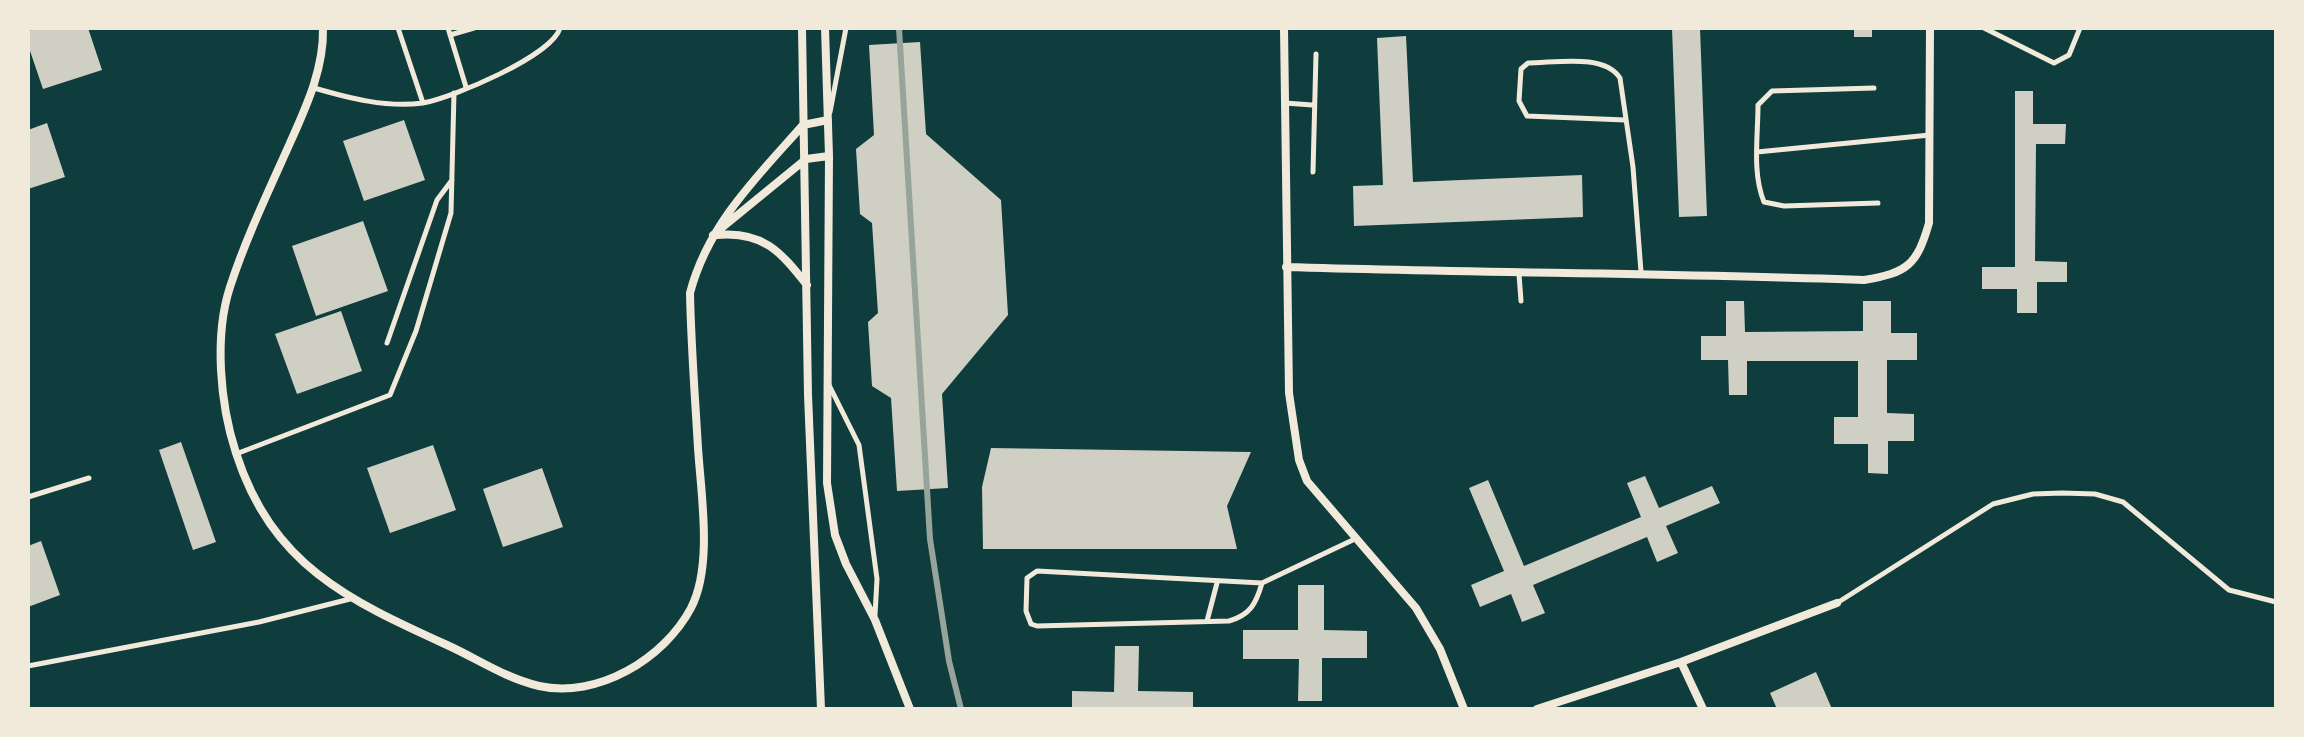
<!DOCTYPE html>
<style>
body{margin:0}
#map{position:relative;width:2304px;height:737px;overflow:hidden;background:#0f3d3e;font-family:Manrope,sans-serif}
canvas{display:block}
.frame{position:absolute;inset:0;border:30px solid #f1e9da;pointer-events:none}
</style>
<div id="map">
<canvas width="2304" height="737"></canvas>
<div class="frame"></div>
</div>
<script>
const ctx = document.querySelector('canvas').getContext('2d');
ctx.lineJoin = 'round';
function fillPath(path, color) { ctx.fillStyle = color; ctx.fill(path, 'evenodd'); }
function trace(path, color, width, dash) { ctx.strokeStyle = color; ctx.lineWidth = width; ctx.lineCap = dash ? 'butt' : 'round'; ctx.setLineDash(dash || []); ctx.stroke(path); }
const building = new Path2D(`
 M38 28H88L102 70 43 89 28 45V31Z
 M1672 28H1700L1707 216 1679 217Z
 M1854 28H1872V37H1854Z
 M1406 36 1413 182 1582 175 1583 217 1354 226 1353 186 1383 185 1377 38Z
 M920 42 926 134 1001 200 1008 315 942 394 948 488 897 491 891 398 872 386 868 322 878 313 872 223 860 214 856 149 874 135 869 45Z
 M2015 91H2033V124H2066L2065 144H2036L2035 261 2067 262V282H2037V313H2017V289H1982V267H2015Z
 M404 120 425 180 364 201 343 141Z
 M47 123 65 177 28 189V130Z
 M363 221 388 291 316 316 292 246Z
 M1726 301H1744L1745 332 1863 331V301H1891V333H1917V360H1887V413L1914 414V441H1888V474L1868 473V444H1834V417H1858V361H1747V395H1729L1728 360H1701V336H1726Z
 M341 311 362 371 297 394 275 334Z
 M181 442 216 542 193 550 159 450Z
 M433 445 456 510 390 533 367 468Z
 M991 448 1251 452 1227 506 1237 549H983L982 487Z
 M542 468 563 527 503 547 483 489Z
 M1645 476 1659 508 1712 486 1720 503 1666 526 1678 553 1657 562 1647 537 1533 585 1545 613 1522 622 1511 594 1480 607 1471 585 1504 571 1469 488 1488 480 1524 566 1641 517 1627 483Z
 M41 541 60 595 28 607V546Z
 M1298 585H1324V630L1367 631V658H1322V701H1298L1299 659H1243V630H1298Z
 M1115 646H1139L1138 691 1193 692V709H1072V691L1114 692Z
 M1816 672 1832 709H1777L1770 693Z`);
const service = new Path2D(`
 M398 28 423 103
 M448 28 466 87
 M1984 28 2054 63 2069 55 2080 28
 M450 35 474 28
 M314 88C349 98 386 108 423 103 452 98 552 56 560 28
 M1874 88 1772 91 1758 105C1758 137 1752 173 1764 202L1784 206 1878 203
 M1285 103 1312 105
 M830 112 846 28
 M1625 120 1527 116 1519 101 1521 69 1528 63C1555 63 1604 53 1620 78L1633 167 1641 272
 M1757 152 1930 135
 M1313 172 1316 54
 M1519 274 1521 301
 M387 343 437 200 452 180
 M829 385 859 445 877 579 875 615
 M236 454 390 395 416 331 451 213 454 93
 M28 497 89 478
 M1262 583C1256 604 1250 615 1229 621L1037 626 1031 624 1026 611 1027 578 1037 571 1262 583 1357 538
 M1837 603 1993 504 2033 494 2062 493 2095 494 2123 502 2229 590 2276 602
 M1207 621 1217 583
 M28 666 259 622 350 599`);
const minor = new Path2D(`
 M323 28C324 69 306 107 290 143 269 190 246 238 230 287 214 336 220 404 236 453 272 565 348 600 447 645 478 659 505 678 539 686 597 699 664 659 691 608 713 566 701 494 698 448 695 396 691 345 690 293 708 224 757 177 803 125
 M802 28 808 395 821 709
 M825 28 829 156 827 483 835 535 846 564 875 620 910 709
 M1284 28 1289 393 1299 460 1307 481 1416 608 1440 649 1464 709
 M803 125 828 120
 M806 159 829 156
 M713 235 806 159
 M717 235C763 231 780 251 807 285
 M1286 267C1479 273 1671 273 1864 280 1907 273 1917 265 1929 223L1930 28
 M1681 662 1703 709
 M1537 709 1681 662 1837 603`);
const rail = new Path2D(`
 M899 28 930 539 949 661 961 709`);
fillPath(building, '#cfcfc3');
trace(service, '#f1e9da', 5);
trace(minor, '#f1e9da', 8);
trace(rail, '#97a49c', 6);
</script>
